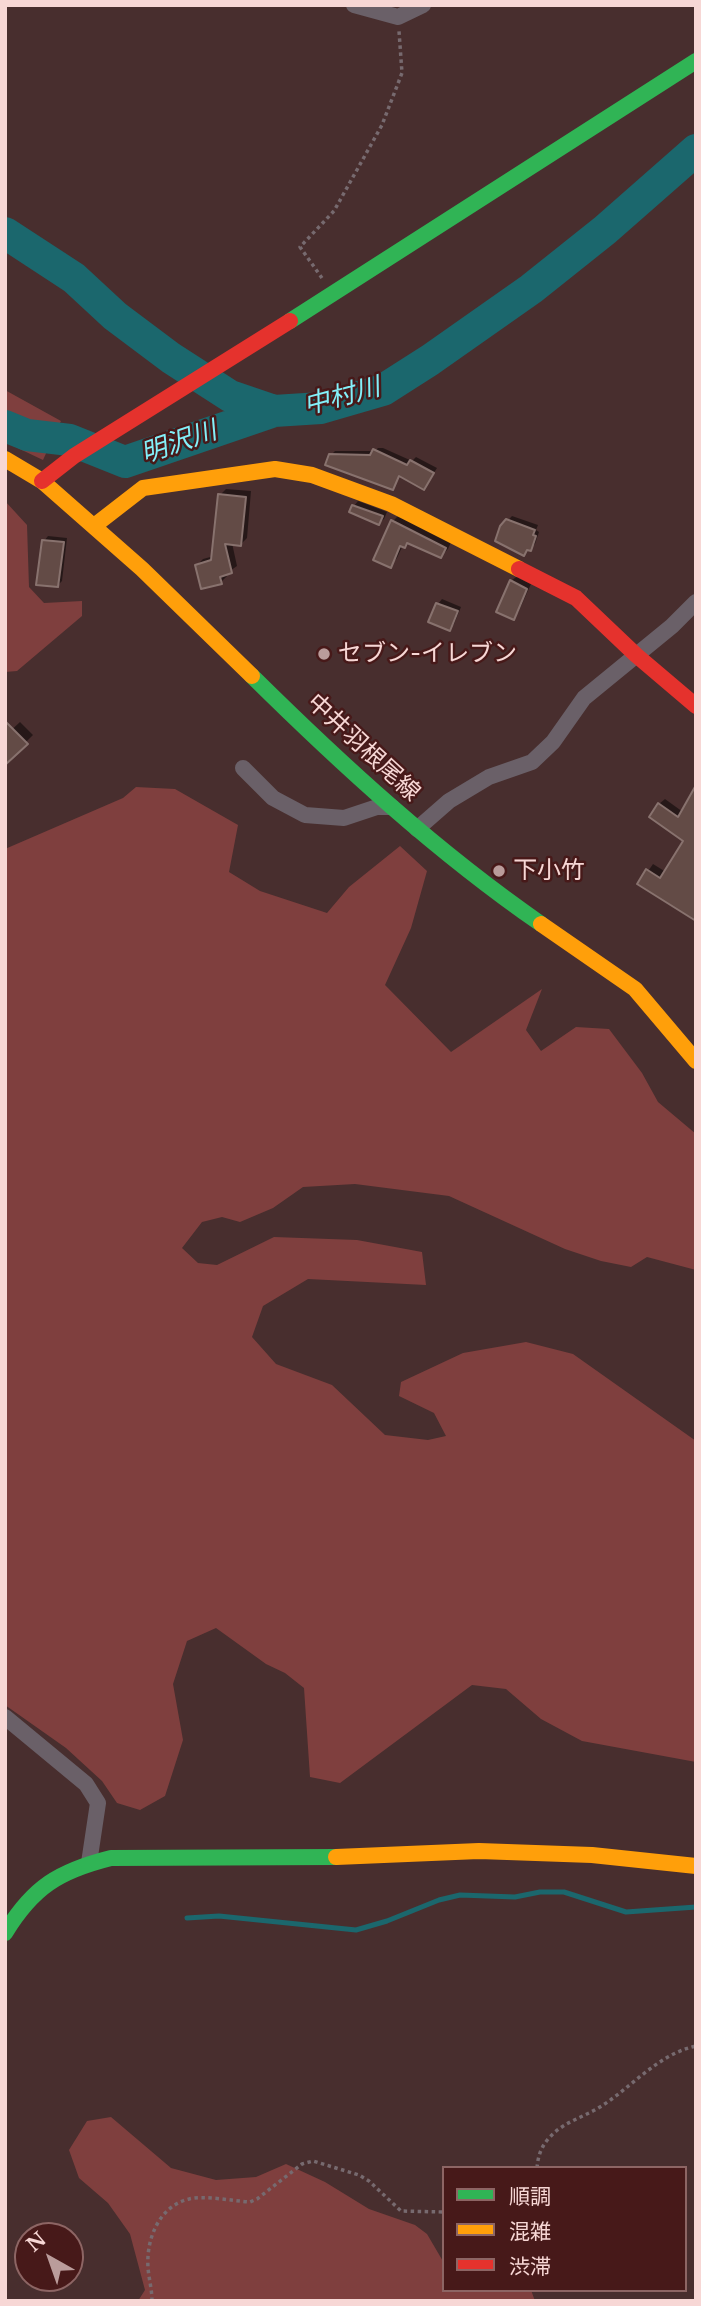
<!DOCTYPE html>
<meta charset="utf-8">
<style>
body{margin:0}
#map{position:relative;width:701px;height:2306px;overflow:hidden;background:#482e2e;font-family:"Libre Baskerville","Noto Sans JP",serif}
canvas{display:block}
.frame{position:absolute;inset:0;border:7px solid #f7d7d5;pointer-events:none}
.legend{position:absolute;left:442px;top:2166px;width:245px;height:126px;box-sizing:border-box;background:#471919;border:2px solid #8d6564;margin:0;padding:9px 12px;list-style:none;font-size:21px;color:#f7d7d5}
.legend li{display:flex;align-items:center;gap:14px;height:35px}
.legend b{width:35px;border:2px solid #8d6564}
.north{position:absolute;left:14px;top:2222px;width:70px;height:70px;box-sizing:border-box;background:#471919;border:2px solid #8d6564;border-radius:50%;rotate:320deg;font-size:19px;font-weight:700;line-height:28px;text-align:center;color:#f7d7d5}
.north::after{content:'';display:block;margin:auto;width:24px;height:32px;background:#ba9c9b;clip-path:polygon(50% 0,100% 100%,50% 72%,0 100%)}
</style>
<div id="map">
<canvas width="701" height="2306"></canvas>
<div class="frame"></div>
<ul class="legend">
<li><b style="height:9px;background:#30b455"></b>順調</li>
<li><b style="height:9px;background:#ff9f0a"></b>混雑</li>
<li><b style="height:9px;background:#e5322d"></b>渋滞</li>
</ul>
<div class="north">N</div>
</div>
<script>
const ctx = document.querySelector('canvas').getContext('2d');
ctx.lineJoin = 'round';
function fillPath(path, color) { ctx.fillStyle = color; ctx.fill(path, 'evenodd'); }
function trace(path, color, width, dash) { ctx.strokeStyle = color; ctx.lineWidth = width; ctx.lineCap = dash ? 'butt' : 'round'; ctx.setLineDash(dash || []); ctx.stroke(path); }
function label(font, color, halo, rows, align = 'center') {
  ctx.font = font + ' "Libre Baskerville","Noto Sans JP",serif'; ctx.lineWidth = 5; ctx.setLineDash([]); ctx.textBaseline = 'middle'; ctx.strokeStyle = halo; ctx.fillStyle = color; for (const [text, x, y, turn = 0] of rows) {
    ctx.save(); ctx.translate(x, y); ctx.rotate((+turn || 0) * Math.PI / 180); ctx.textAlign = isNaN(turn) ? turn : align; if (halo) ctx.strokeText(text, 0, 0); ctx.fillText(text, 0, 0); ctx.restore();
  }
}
const forest = new Path2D(`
 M5 390 61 421 43 460 5 442Z
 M5 501 27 525 29 587 44 603 82 601V616L17 671 5 672Z
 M136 787 175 789 238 825 229 872 260 891 327 913 349 887 400 846 427 871 411 928 385 985 451 1052 542 989 526 1030 541 1051 576 1027 609 1029 642 1073 658 1102 696 1134V1270L647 1257 631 1267 601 1261 565 1249 449 1196 355 1184 303 1187 273 1208 240 1222 222 1217 202 1222 182 1248 198 1263 217 1265 274 1237 357 1240 422 1252 426 1285 308 1279 263 1306 252 1337 276 1364 332 1385 385 1435 428 1440 446 1436 434 1413 399 1396 401 1382 463 1353 526 1342 573 1354 696 1441V1762L582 1741 541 1719 506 1689 472 1685 340 1783 310 1777 304 1688 285 1673 266 1664 216 1628 187 1641 173 1684 183 1740 165 1796 140 1810 117 1803 102 1781 66 1748 5 1705V849L123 798Z
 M111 2117 171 2168 216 2180 256 2177 286 2164 325 2182 369 2209 415 2225 427 2234 444 2263V2290H531L535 2301H138L145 2290 130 2234 108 2203 79 2178 69 2150 87 2121Z`);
const shadow = new Path2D(`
 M378 448H383L412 461 416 457 437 468 424 488 401 475 392 488 331 455 335 451H375Z
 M226 489 251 491 247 538 241 544 232 543 237 566 227 573V576L221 582 197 565 203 559 214 556 220 495Z
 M358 501 387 512 384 519 379 523 354 506Z
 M400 514 452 540 448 549 441 556 408 542 403 545 397 558 390 565 375 559 393 521Z
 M512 516 538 525 536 530 539 532 535 544 524 554 502 527Z
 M48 536 67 538 62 581 57 586 44 541Z
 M516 577 531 584 518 613 514 618 511 581Z
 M442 599 461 607 454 624 449 629 438 604Z
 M20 722 33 735 5 763V736Z
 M665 799 683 812 696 919 640 883 653 864 666 872 685 840 659 804Z`);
const stream = new Path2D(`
 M187 1918 219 1916 356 1930 387 1921 439 1900 460 1895 515 1897 540 1892H564L626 1912 696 1907`);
const river = new Path2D(`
 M5 233 74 278 115 316 171 358 230 396 274 411 321 408 383 390 430 360 531 289 605 230 696 150
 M5 426 27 435 70 440 125 462 274 411`);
const building = new Path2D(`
 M373 449 407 465 410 460 434 473 424 490 399 476 393 490 325 465 329 454 370 455Z
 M218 494 246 497 241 546 225 544 232 573 220 577 222 584 201 589 195 565 211 560Z
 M352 505 383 516 379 525 349 512Z
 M506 519 535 530 533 535 536 536 531 551 527 550 524 556 495 541 500 526Z
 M391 520 446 548 441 558 407 543 405 548 400 546 391 568 373 560Z
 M42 540 64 542 58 587 36 585Z
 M510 580 527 589 514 620 496 612Z
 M436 603 458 611 450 631 428 622Z
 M5 721 28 744 5 765Z
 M696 785V921L637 884 646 869 660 878 683 841 649 817 658 803 678 817Z`);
const path = new Path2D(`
 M322 278 300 247 334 211 382 125 402 73 399 31
 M537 2168C538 2156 541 2147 549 2138 563 2122 582 2118 600 2107 631 2088 658 2054 696 2046
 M152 2301C152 2290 149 2279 148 2268 146 2239 159 2206 189 2199 204 2195 233 2201 250 2202L257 2199 302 2164 313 2161 359 2175 369 2181 401 2211 444 2212`);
const street = new Path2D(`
 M354 5 398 17 423 5
 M243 768 273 798 305 815 344 818 377 807H392
 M417 829 449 801 489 777 532 762 553 742 584 698 672 626 696 602
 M5 1717 86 1784 98 1803 89 1863`);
const fast = new Path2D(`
 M290 321 696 61
 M252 676C342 765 437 852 541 924
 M5 1933C33 1887 59 1871 111 1858L336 1857`);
const slow = new Path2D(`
 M5 459 42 481 142 569 252 676
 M94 526 143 488 275 469 312 475 391 504 519 569
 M541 924 635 989 696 1061
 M336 1857 479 1851 592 1855 696 1866`);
const jam = new Path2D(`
 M42 481 74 456 290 321
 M519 569 576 598 636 655 696 706`);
const markers = [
 [324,654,7,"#ba9c9b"],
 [499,871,7,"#ba9c9b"]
];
const poiNames = [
 ["セブン-イレブン",338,654],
 ["下小竹",513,871]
];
const streetNames = [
 ["中井羽根尾線",363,748,43]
];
const waterNames = [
 ["中村川",342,397,-15],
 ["明沢川",179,443,-19]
];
fillPath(forest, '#7f3f3e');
fillPath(shadow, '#0007');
trace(stream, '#1b676d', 5);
trace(river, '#1b676d', 32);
fillPath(building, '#634b46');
trace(building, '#88726e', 2);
trace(path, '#776a6f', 3.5, [3.5, 3.5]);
trace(street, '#6a6068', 16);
trace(fast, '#30b455', 16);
trace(slow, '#ff9f0a', 16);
trace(jam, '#e5322d', 16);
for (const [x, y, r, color] of markers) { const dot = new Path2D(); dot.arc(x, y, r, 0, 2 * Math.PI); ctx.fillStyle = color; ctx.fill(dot); trace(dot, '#471919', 2.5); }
label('24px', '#f7d7d5', '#471919', poiNames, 'left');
label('24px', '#f7d7d5', '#471919', streetNames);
label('italic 26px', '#83f0f9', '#471919', waterNames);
</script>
